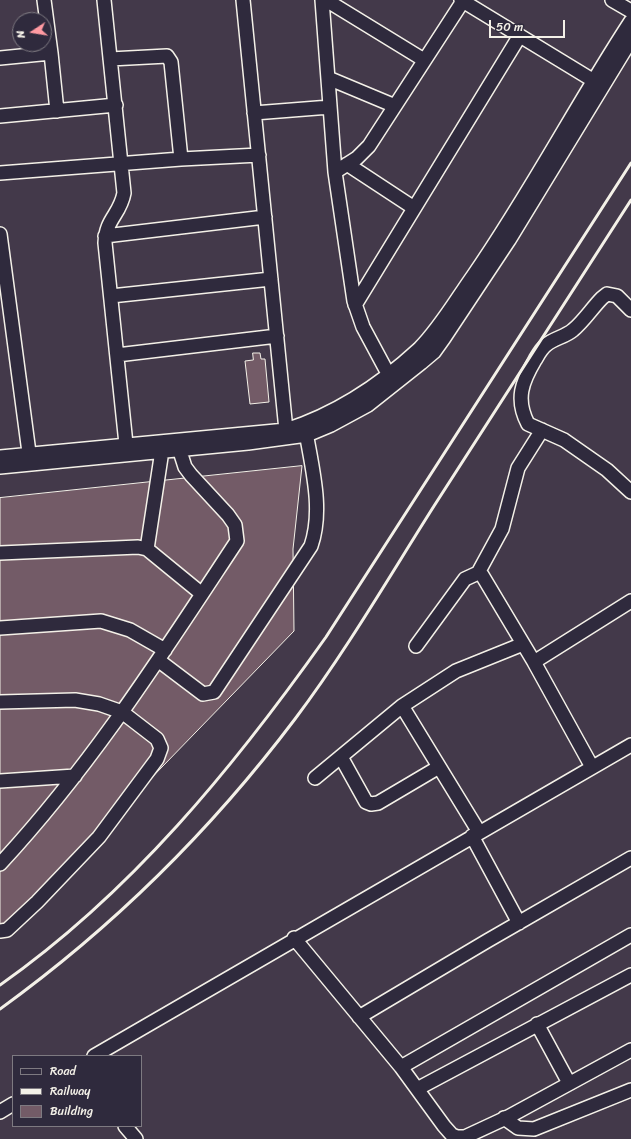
<!DOCTYPE html>
<style>
body{margin:0}
#map{position:relative;width:631px;height:1139px;overflow:hidden;background:#43394a;font-family:Sriracha,sans-serif}
canvas{display:block}
.legend{position:absolute;left:12px;top:1055px;width:130px;height:72px;box-sizing:border-box;background:#2f2a3d;border:1px solid #7e7a81;margin:0;padding:5px 7px;list-style:none;font-size:12px;color:#f4f1e8}
.legend li{display:flex;align-items:center;gap:8px;height:20px}
.legend b{width:20px;border:1px solid #7e7a81}
.north{position:absolute;left:12px;top:12px;width:40px;height:40px;box-sizing:border-box;background:#2f2a3d;border:1px solid #7e7a81;border-radius:50%;rotate:258deg;font-size:11px;font-weight:700;line-height:16px;text-align:center;color:#f4f1e8}
.north::after{content:'';display:block;margin:auto;width:14px;height:18px;background:#ff9aa2;clip-path:polygon(50% 0,100% 100%,50% 72%,0 100%)}
.scale{position:absolute;left:489px;top:20px;width:76px;height:18px;box-sizing:border-box;border:2px solid #f4f1e8;border-top:0;padding-left:5px;font-size:12px;line-height:14px;white-space:nowrap;color:#f4f1e8;-webkit-text-stroke:3px #2f2a3d;paint-order:stroke}
</style>
<div id="map">
<canvas width="631" height="1139"></canvas>
<ul class="legend">
<li><b style="height:5px;background:#2f2a3d"></b>Road</li>
<li><b style="height:5px;background:#f4f1e8"></b>Railway</li>
<li><b style="height:11px;background:#735b67"></b>Building</li>
</ul>
<div class="north">N</div>
<div class="scale">50 m</div>
</div>
<script>
const ctx = document.querySelector('canvas').getContext('2d');
ctx.lineJoin = 'round';
function fillPath(path, color) { ctx.fillStyle = color; ctx.fill(path, 'evenodd'); }
function trace(path, color, width, dash) { ctx.strokeStyle = color; ctx.lineWidth = width; ctx.lineCap = dash ? 'butt' : 'round'; ctx.setLineDash(dash || []); ctx.stroke(path); }
const building = new Path2D(`
 M253 353H260L261 359H265L269 402 250 404 245 361 253 360Z
 M302 466 293 549 294 631 0 934V498Z`);
const minor = new Path2D(`
 M44 0 51 53 57 111
 M104 0 124 193C120 215 106 218 105 243L126 444
 M243 0 286 430
 M322 0 335 172 354 301 363 327 392 381
 M326 0 424 60
 M461 0 599 84
 M612 0 631 11
 M0 58 51 53
 M110 59 167 56 171 62 181 159
 M328 78 395 106
 M254 113 330 107
 M0 116 116 105
 M347 164 414 208
 M335 172 357 158 369 146 463 1
 M0 173 181 159 259 155
 M0 234 30 460
 M105 236 265 217
 M111 296 271 279
 M355 305 519 37
 M631 310 617 296 607 294 602 298C592 308 584 321 573 330 565 337 554 338 546 345 541 349 538 355 535 360 522 382 515 399 528 424L564 440 607 470 631 492
 M117 355 277 336
 M0 457 286 430C336 414 380 385 419 349 440 328 456 300 473 276 530 194 576 105 631 21
 M0 467 248 443 307 435 331 425 368 405 421 363 434 352 444 338 509 240 631 40
 M147 549 163 444
 M0 553 138 547 147 549 202 594
 M478 573 502 529 518 468 542 430
 M0 628 101 621 130 630 165 650
 M416 646 465 579 478 573 482 575 534 662 592 767
 M158 660 203 694 214 692 311 546C324 508 311 465 305 426
 M534 662 631 601
 M0 702 75 700 99 704 122 712 157 739 161 748 157 759 99 837 37 902 7 930 0 931
 M402 706 479 832
 M341 757 366 802 371 804 378 803 439 767
 M315 778 402 706 456 671 523 644
 M0 781 75 776
 M472 836 519 923
 M0 864C92 765 163 653 237 541L235 525 228 515 191 475 185 467 177 442
 M294 938 401 1067 444 1126 452 1135 457 1137H465L508 1117 631 1050
 M359 1017 487 941 631 858
 M537 1024 569 1083
 M94 1056 631 745
 M401 1067 631 935
 M417 1089 631 975
 M0 1112 13 1104
 M504 1118 518 1128 534 1129 631 1090
 M125 1126 136 1139`);
const rail = new Path2D(`
 M0 985C131 893 234 767 326 637L631 163
 M0 1009C112 928 212 829 295 719 346 651 389 577 434 506 500 404 565 302 631 200`);
fillPath(building, '#735b67');
trace(building, '#f4f1e8', 1);
trace(minor, '#f4f1e8', 16);
trace(minor, '#2f2a3d', 13);
trace(rail, '#f4f1e8', 3);
</script>
